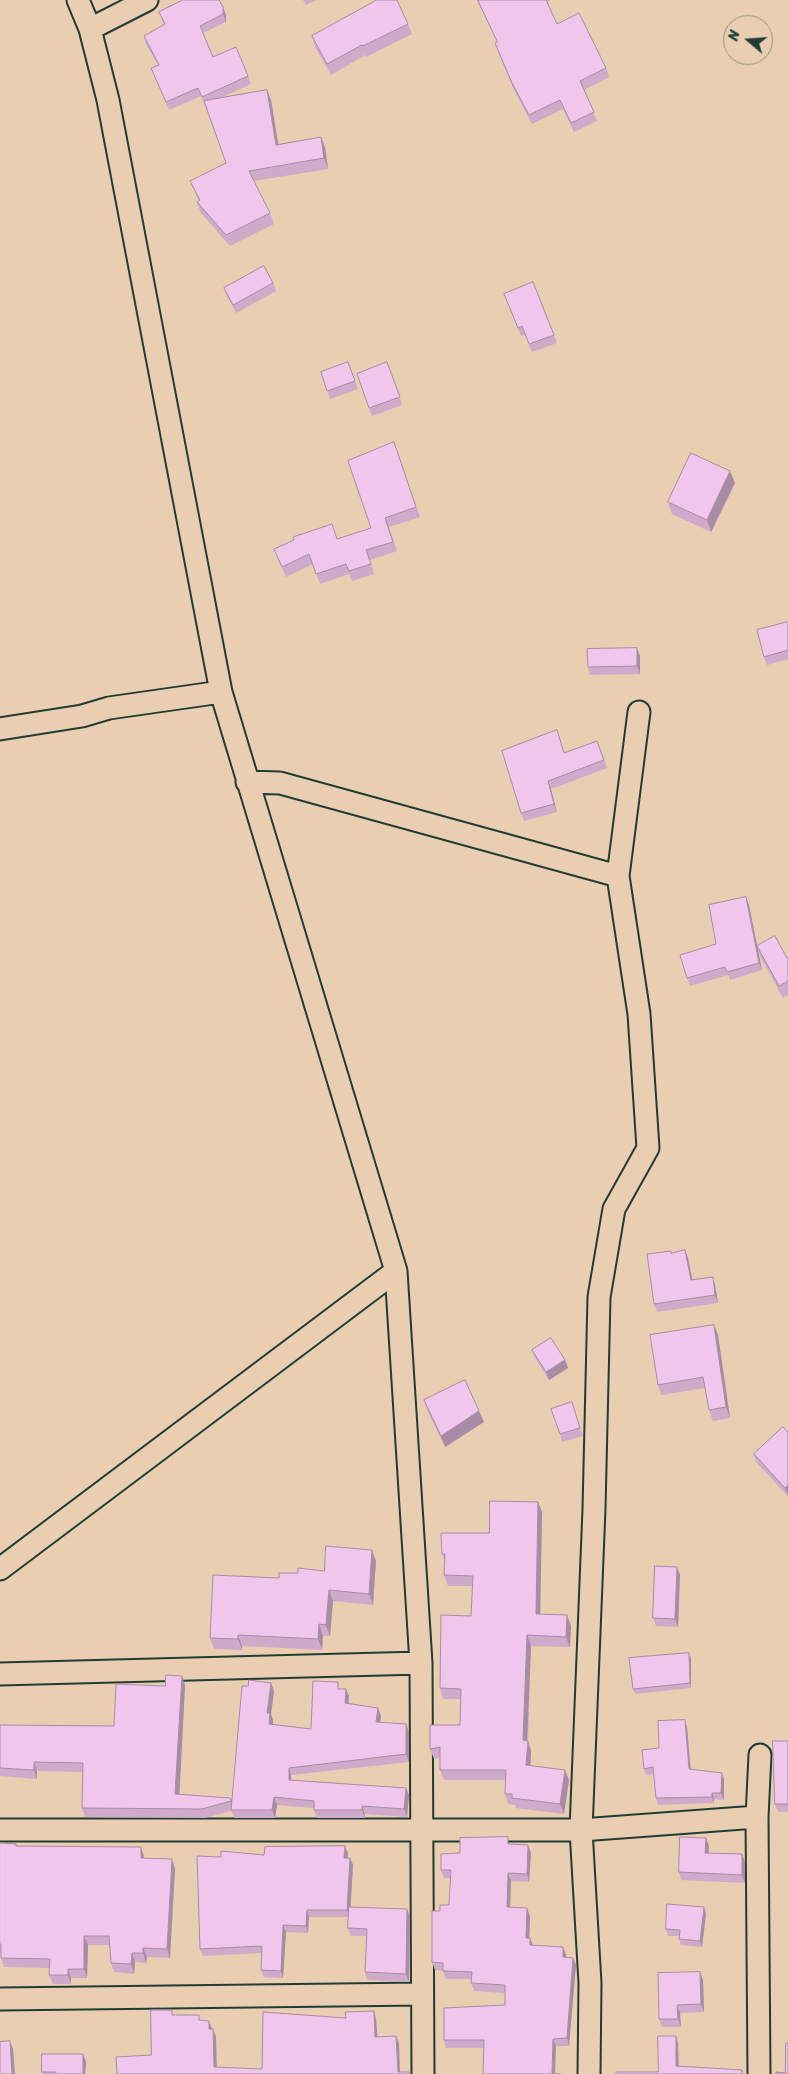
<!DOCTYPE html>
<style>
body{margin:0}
#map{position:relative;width:788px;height:2074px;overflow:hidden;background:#e9ceb1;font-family:Sriracha,sans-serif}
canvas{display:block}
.north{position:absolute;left:723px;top:15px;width:50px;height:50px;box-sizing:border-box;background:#e9ceb1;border:1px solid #98947f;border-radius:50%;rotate:288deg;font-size:14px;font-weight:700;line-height:20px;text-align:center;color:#1f3d34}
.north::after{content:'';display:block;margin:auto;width:18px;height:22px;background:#1f3d34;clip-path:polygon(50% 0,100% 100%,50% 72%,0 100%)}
</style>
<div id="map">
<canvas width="788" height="2074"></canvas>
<div class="north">N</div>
</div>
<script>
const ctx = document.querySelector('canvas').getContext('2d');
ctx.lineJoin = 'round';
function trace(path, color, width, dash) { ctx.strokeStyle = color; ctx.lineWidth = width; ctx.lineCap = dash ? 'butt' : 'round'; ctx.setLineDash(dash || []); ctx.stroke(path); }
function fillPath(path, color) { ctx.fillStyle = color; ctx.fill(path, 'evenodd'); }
const street = new Path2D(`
 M78 0 90 29 108 100 221 692 396 1271 421 1663 423 2074
 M90 29 147 0
 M0 729 82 716 109 708 221 692
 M247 782 280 783 618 876 639 1014 648 1148 614 1209 599 1297 594 1509 581 1830 590 1983 589 2074
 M618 876 639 712
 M0 1569 396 1271
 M0 1674 421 1663
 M0 1830H581L757 1817
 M0 1999 422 1994
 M759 2074 757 1817 760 1755`);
const wall = new Path2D(`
 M183 0 226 15V22L203 33 213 57 248 76 251 84 220 98 267 90 271 100 278 144 321 137 325 147 328 169 254 181 270 213 274 224 230 246 201 213 197 202 199 201 190 181 226 163 205 105 201 96 169 110 151 68 158 65 146 44 144 36 164 25 159 12Z
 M303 0H317L306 5Z
 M477 0H551L547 2 557 24 606 68 609 77 584 90 597 121 574 132 563 109 532 124 515 92 498 52 497 42Z
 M408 24 412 34 366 57 365 55 331 75 315 47 312 36Z
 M533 282 557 343 532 352 525 334 521 336 504 294Z
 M273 283 276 291 236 313 227 296 224 288Z
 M348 362 358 389 330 399 321 372Z
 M387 362 402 405 372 416 357 374Z
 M394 442 420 517 389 527 397 551 370 560 374 574 352 581 349 574 320 584 313 564 286 577 274 549 337 539 371 528Z
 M735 483 711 532 672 514 668 502Z
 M788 622V659L767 665 764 657Z
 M640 656V674L590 675 588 667Z
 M560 738 564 753 597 741 607 768 551 789 557 812 524 821 521 813Z
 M746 897 749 905 757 946 787 958 788 957V995L783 998 761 958 757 947 762 970 730 980 728 975 690 986 687 978 716 944Z
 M671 1253 688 1258 692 1280 715 1285 718 1303 657 1312 654 1304Z
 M714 1325 718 1335 730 1418 713 1421 709 1410 705 1388 661 1395 658 1385Z
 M532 1350 565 1360 568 1368 549 1380 535 1358Z
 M424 1400 479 1411 484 1422 445 1447 428 1412Z
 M574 1410 583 1436 562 1442 560 1434Z
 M788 1432V1496L756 1462 754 1454Z
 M542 1512 540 1614 571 1626 570 1647 531 1646 528 1741 531 1751 530 1765 569 1780 564 1814 516 1808 515 1805 508 1804 505 1794V1780H444L440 1770V1758L434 1759 430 1749 460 1725V1699H443L440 1688 471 1616 473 1586H448L444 1575 445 1563 442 1554 489 1533Z
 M376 1561 373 1605 333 1601 330 1636H323L322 1650 242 1646V1650L214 1649 210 1638 279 1578 298 1573 324 1571Z
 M680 1575 678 1627 656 1626 653 1618Z
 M691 1658V1688L635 1694 633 1689Z
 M271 1683 274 1691 271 1714 273 1720V1725L311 1729 340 1689 349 1696 348 1704 378 1708 381 1716 380 1723 409 1732V1762L291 1775V1780L406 1788 409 1795 407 1817 365 1814V1818H317L314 1810V1808L277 1805 275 1818H234L231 1811 205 1818 85 1817 82 1808 83 1772 37 1771V1779L0 1776V1725L114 1726 165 1686 185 1685 179 1794 230 1798 232 1801 248 1686Z
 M687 1727 691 1769 724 1779V1800L714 1799V1803L658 1805 656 1798 654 1774 646 1775 644 1769 659 1748Z
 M788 1741V1812H778L775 1804Z
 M0 1843 16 1844 17 1846 144 1856V1858L175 1869 170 1958 147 1957 146 1963 135 1962 134 1974 114 1972 111 1963 110 1945H88L87 1978H71V1984H53L49 1975V1968L4 1967 1 1958V1953H0Z
 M511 1844 531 1853 529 1882 511 1881 510 1908 530 1916 529 1938H530L533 1945 563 1947 566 1955V1957L576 1965 569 2046H556L483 2074 484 2048H446L444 2040 505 2005V1993L474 1991 471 1983V1979H446L443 1971 435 1970 432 1962 440 1911 449 1905 450 1878H444L441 1870 460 1853Z
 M709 1846V1853L742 1854 745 1862V1883L681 1880 679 1872Z
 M348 1853 347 1858H350L353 1865 350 1907 407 1909 410 1917 409 1982 367 1980 365 1972 367 1936H351L348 1928 349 1917H309L308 1933 286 1932 283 1978 264 1977 261 1970 262 1953 203 1956 200 1949 221 1857 264 1855Z
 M706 1914 702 1947 681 1945 679 1939V1936H668L666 1929Z
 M703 1980 704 2012 680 2013 681 2027H662L659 2019Z
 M83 2054 86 2062 85 2074H42V2072Z`);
const shadedWall = new Path2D(`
 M223 7 226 15V22L223 14Z
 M267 90 271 100 280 155 276 145Z
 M321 137 325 147 328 169 324 158Z
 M730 471 735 483 711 532 707 520Z
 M637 648 640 656V674L637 666Z
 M548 781 551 789 557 812 554 804Z
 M746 897 749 905 762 970 759 963Z
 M685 1250 688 1258 694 1288 691 1280Z
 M713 1277 715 1285 718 1303 715 1295Z
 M714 1325 718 1335 730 1418 726 1407Z
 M565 1360 568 1368 549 1380 546 1372Z
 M479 1411 484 1422 445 1447 441 1436Z
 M788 1485V1496L785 1488Z
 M538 1502 542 1512 540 1625 536 1614Z
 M372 1550 376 1561 373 1605 369 1594Z
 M677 1567 680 1575 678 1627 675 1619Z
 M329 1590 333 1601 330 1636 326 1625Z
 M567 1615 571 1626 570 1647 566 1637Z
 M319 1624 323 1636 322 1650 318 1639Z
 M238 1635 242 1646V1650L238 1639Z
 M527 1635 531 1646 527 1742 528 1741 531 1751 530 1775 526 1765 523 1740Z
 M689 1653 691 1658V1688L690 1683Z
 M182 1676 185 1685 179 1803 175 1794Z
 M271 1683 274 1691 271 1714 273 1720 272 1732 269 1724 267 1713Z
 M346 1689 349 1696 348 1710 345 1703Z
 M378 1708 381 1716 379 1730 376 1722Z
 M685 1720 687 1727 691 1776 689 1769Z
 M406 1724 409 1732V1762L406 1754Z
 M34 1762 37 1771V1779L34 1770Z
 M289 1768 291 1775 292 1787 289 1780Z
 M565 1770 569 1780 564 1814 560 1804Z
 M722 1773 724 1779V1800L721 1793Z
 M406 1788 409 1795 407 1817 404 1809Z
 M712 1793 714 1799V1803L712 1797Z
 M274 1797 277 1805 275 1818 272 1810Z
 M362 1806 365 1814V1818L362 1810Z
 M706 1838 709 1846 708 1861 705 1853Z
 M528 1845 531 1853 529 1882 527 1874Z
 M345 1846 348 1853 347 1865 344 1858Z
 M141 1847 144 1856V1868L141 1858Z
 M742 1854 745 1862V1883L742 1875Z
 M350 1858 353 1865 350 1917 347 1910Z
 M172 1859 175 1869 170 1958 167 1949Z
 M508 1873 511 1881 510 1915 507 1907Z
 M704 1907 706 1914 702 1947 700 1941Z
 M527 1908 530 1916 529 1946 526 1938Z
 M407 1909 410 1917 409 1982 406 1974Z
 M307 1910 309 1917 308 1933 306 1926Z
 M283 1925 286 1932 283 1978 281 1971Z
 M84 1936 88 1945 87 1978 84 1969Z
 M530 1938 533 1946 530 1945Z
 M563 1947 566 1955V1965L563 1957Z
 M143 1948 147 1957 146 1963 143 1953Z
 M132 1953 135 1962 134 1974 131 1964Z
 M573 1958 576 1965 569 2046 567 2038Z
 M68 1969 71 1978V1984L68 1975Z
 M700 1972 703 1980 704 2012 701 2004Z
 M677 2005 680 2013 681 2027 678 2019Z
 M374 2011 376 2018 378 2044 375 2037Z
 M209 2021 212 2029 211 2037 209 2029Z
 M213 2029 216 2037 217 2074 214 2067Z
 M396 2036 399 2043 400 2074 398 2072Z
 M676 2036 678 2043 679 2074 676 2066Z
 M553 2039 556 2046 555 2074H552Z
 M10 2041 13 2049 15 2074H12Z
 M83 2054 86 2062 85 2074H83Z`);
const building = new Path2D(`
 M183 0H219L223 7V14L200 26 213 57 236 47 248 76 202 97 198 88 166 102 151 68 159 65 144 36 165 24 159 12Z
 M377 0H397L408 24 363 46 362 45 327 64 312 36Z
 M478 0H546L557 24 579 13 606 68 580 81 594 112 571 123 560 100 529 115 512 83 495 43 497 42Z
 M267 90 276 145 321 137 324 158 249 171 270 213 226 235 197 202 200 200 190 181 226 163 204 101Z
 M264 266 273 283 233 305 224 288Z
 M533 282 554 335 529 344 522 326 518 328 504 294Z
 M348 362 355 381 327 391 321 372Z
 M387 362 400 397 369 408 357 374Z
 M394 442 416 507 385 518 393 542 366 550 371 564 349 571 346 564 316 574 309 554 282 567 274 549 294 540 293 537 332 524 337 539 371 528 348 461Z
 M691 453 730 471 707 520 668 502Z
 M788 622V650L764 657 757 630Z
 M637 648V666L588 667 587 649Z
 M557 730 564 753 597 741 604 760 548 781 554 804 521 813 502 751Z
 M746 897 759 963 727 972 725 967 687 978 680 955 716 944 709 905Z
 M775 936 787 958 788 957V981L779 986 757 946Z
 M685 1250 691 1280 713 1277 715 1295 654 1304 647 1254 671 1251V1253Z
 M714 1325 726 1407 709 1410 703 1377 658 1385 650 1335Z
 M551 1338 565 1360 546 1372 532 1350Z
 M465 1380 479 1411 441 1436 424 1400Z
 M572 1402 580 1428 560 1434 551 1409Z
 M783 1427 788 1432V1485L785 1488 754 1454Z
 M490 1501 538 1502 536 1614 567 1615 566 1637 527 1635 523 1740 528 1741 526 1765 565 1770 560 1804 512 1798V1794H505L506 1770H440V1747L430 1749V1725H460L461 1689 440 1688 441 1615 471 1616 473 1576 444 1575 445 1554H442L441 1533H489Z
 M326 1546 372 1550 369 1594 329 1590 326 1625 319 1624 318 1639 238 1635V1639L210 1638 213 1575 279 1578V1573H298V1568L324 1571Z
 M655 1566 677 1567 675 1619 653 1618Z
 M689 1653 690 1683 633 1689 629 1658Z
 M166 1675 182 1676 175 1794 230 1798 231 1801 202 1809 82 1808 83 1763 34 1762V1770L0 1768V1725L114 1726 116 1684 165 1686Z
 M249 1680 271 1683 267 1713H270L269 1724 311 1729 313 1681 338 1682V1689H346L345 1703 378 1708 376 1722 406 1724V1754L289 1768V1780L406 1788 404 1809 362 1806V1810H314V1801L274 1797 272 1810H231L242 1686H248Z
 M685 1720 689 1769 722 1773 721 1793H712V1797L656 1798 653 1767 644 1769 642 1750 659 1748 658 1721Z
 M773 1741H788V1804H775Z
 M508 1837V1844L528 1845 527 1874 508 1873 507 1907 527 1908 526 1938H530V1945L563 1947V1957L573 1958 567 2038 553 2039 552 2073 561 2074H483L484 2040H444V2008L505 2005V1985L471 1983 472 1972 443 1971V1963L432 1962V1911H440V1905H449L451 1870H441V1854L460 1853V1838Z
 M680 1837 706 1838 705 1853 742 1854V1875L679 1872Z
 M0 1843 16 1844V1846L141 1847V1858L172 1859 167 1949 143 1948V1953H132L131 1964 111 1963 109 1936H84V1969H68V1975H49L50 1959 1 1958V1944H0Z
 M345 1846 344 1858H350L347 1910H307L306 1926 283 1925 281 1971 261 1970 262 1946 200 1949 197 1856 221 1857V1851L264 1855 265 1847Z
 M667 1904 704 1907 700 1941 679 1939 680 1930 666 1929Z
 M349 1907 407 1909 406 1974 365 1972 367 1929 348 1928Z
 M700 1972 701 2004 677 2005 678 2019H659L658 1973Z
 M151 2010H172V2015H199V2020L209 2021V2029H213L214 2067 262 2069 263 2012 346 2018 345 2012 374 2011 375 2037 396 2036 398 2072H409L411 2074H117L116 2057 151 2055Z
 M658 2036H676V2066L742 2070V2074H616V2072H658Z
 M10 2041 12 2074H0V2042Z
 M786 2043H788V2074H776V2072L785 2073Z
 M42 2054H83V2074H56V2072H42Z`);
trace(street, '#1f3d34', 25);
trace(street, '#e9ceb1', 21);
fillPath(wall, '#cfaacb');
fillPath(shadedWall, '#a98ba5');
fillPath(building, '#f1c6ec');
trace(building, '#a98ba5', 1);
</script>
